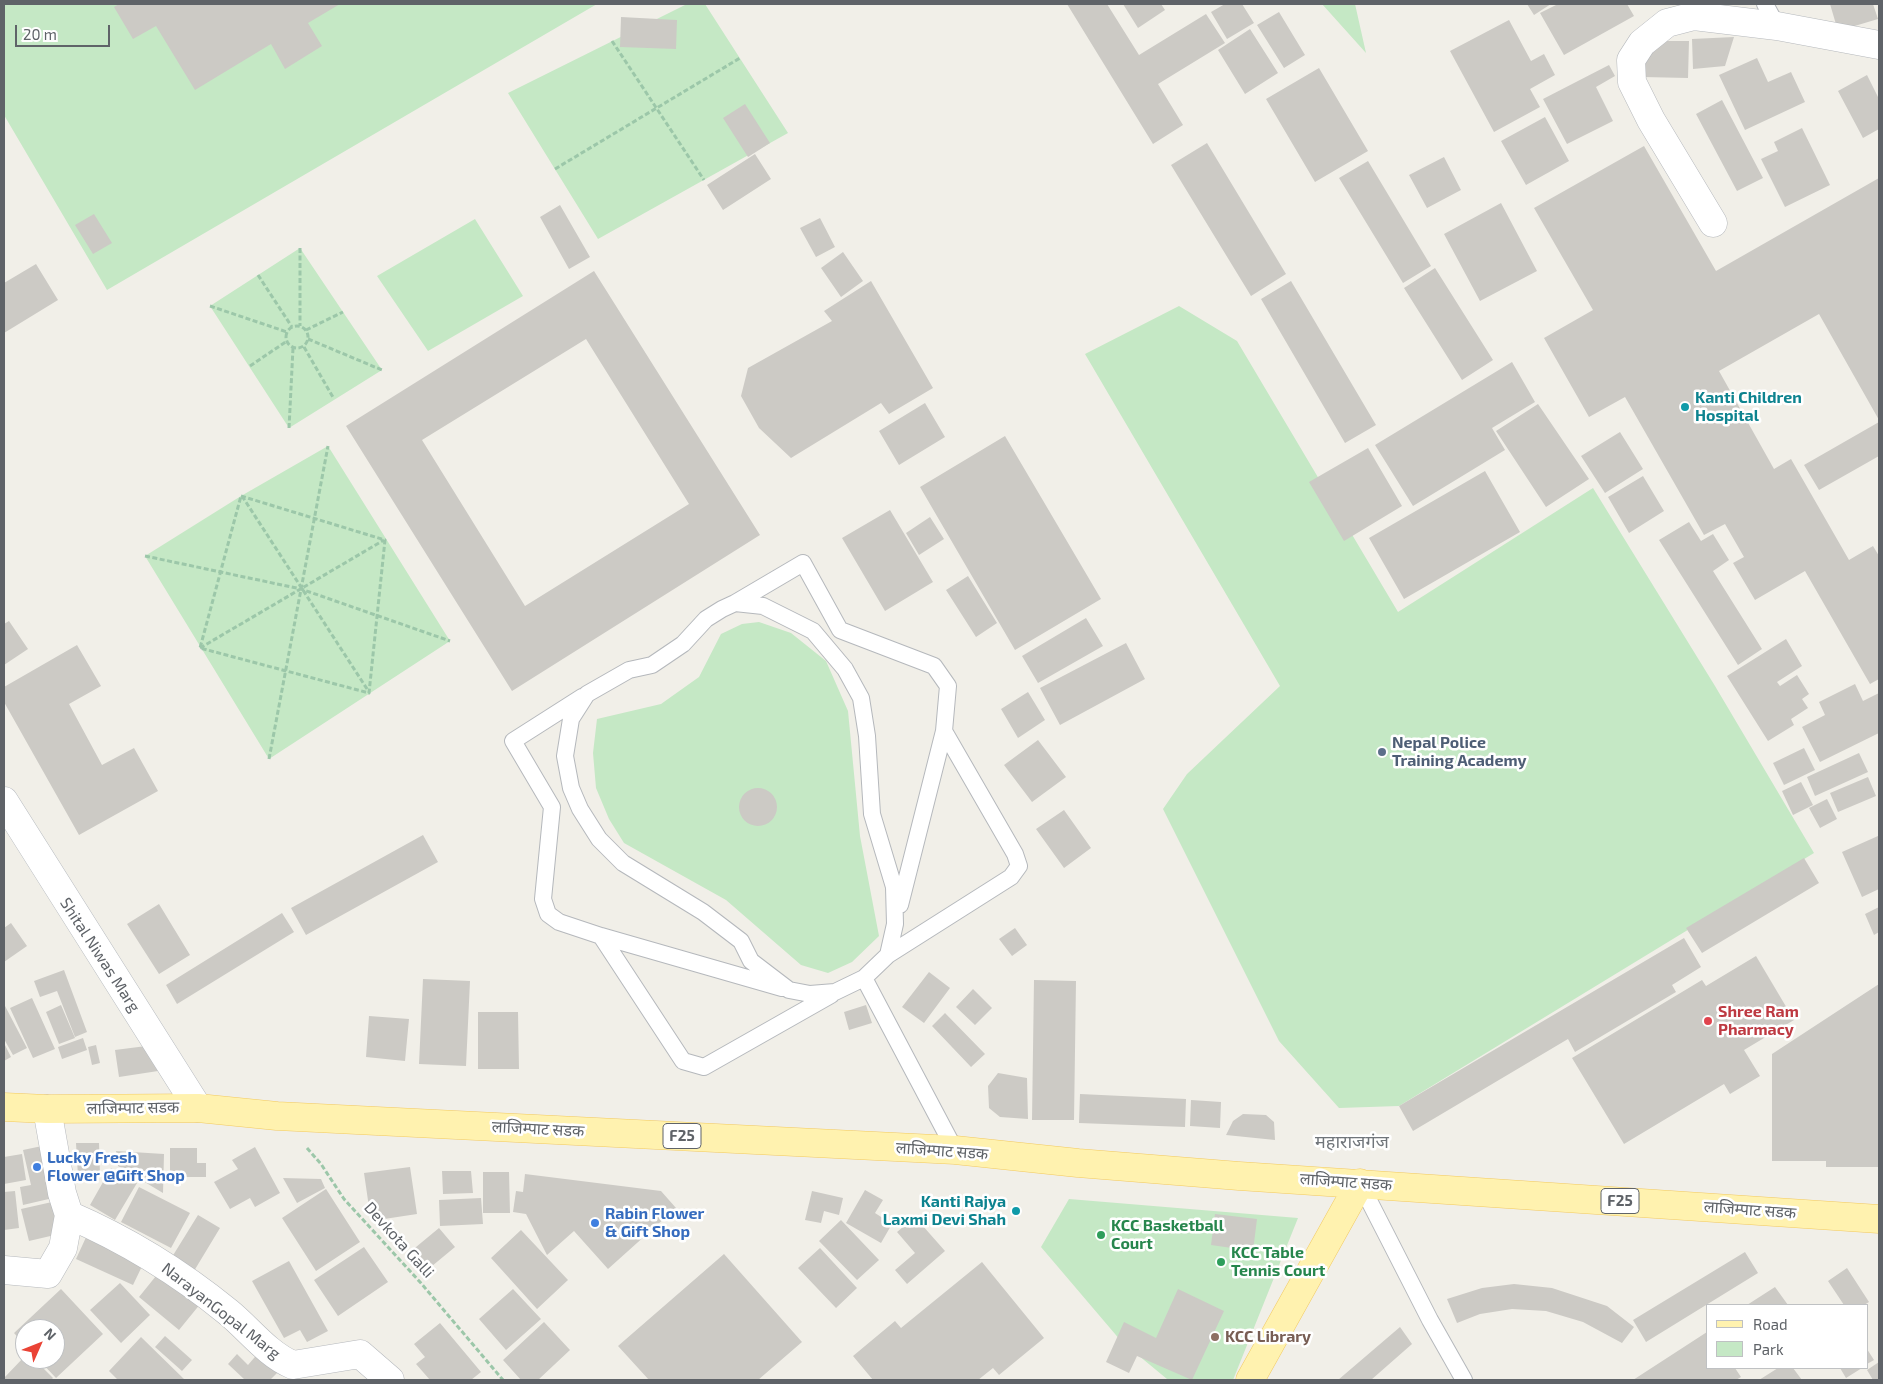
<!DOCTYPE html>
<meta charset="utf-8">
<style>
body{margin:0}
#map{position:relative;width:1883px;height:1384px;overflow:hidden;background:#f1efe8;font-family:"Exo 2",sans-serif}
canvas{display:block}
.frame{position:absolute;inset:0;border:5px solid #5f6368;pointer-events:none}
.legend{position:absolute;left:1706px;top:1304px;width:162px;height:65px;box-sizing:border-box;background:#fff;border:1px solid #bfc1c3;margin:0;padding:6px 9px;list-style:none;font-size:15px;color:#5f6368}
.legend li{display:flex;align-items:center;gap:10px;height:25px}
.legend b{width:25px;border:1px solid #bfc1c3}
.north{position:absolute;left:15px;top:1319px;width:50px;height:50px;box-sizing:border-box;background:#fff;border:1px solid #bfc1c3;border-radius:50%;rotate:46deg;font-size:14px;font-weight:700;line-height:20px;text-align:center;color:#5f6368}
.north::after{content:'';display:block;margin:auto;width:18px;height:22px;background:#ea4335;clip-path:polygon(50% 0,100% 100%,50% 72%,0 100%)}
.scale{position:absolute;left:15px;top:25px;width:95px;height:22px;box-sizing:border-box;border:2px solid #5f6368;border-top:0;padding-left:6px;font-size:15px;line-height:18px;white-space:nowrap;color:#5f6368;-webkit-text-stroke:4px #fff;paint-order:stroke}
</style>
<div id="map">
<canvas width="1883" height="1384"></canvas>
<div class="frame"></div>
<ul class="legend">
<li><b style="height:6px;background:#fff2af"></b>Road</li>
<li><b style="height:14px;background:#c5e8c5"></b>Park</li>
</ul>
<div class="north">N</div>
<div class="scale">20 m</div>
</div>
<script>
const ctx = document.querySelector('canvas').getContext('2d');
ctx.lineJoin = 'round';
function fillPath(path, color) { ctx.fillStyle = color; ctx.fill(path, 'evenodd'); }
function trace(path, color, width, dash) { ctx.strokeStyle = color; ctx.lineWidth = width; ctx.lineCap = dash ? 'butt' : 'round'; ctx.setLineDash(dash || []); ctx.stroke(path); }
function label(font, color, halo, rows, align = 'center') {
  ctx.font = font + ' "Exo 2","Noto Sans Devanagari",sans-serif'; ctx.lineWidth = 5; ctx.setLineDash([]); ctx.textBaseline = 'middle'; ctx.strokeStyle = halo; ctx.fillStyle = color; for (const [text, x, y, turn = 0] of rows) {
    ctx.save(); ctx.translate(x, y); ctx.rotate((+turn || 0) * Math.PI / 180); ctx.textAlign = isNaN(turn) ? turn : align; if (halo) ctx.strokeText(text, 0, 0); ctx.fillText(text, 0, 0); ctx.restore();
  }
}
const green = new Path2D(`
 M4 4H597L107 290 4 115Z
 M687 4H705L788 133 598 239 508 93Z
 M1322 4H1355L1366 53Z
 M475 219 523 296 428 351 377 276Z
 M300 248 382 370 289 428 210 306Z
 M1179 306 1237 341 1398 612 1593 488 1715 686 1814 853 1399 1106 1339 1108 1279 1041 1163 809 1187 774 1280 686 1085 354Z
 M328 446 450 641 269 759 145 556 241 496Z
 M759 622 791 633 826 661 848 711 860 836 879 936 852 962 828 973 801 965 726 900 624 843 609 819 596 788 593 753 597 719 661 704 699 677 721 634 742 624Z
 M1069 1199 1298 1218 1233 1380 1167 1379 1121 1341 1041 1247Z`);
const building = new Path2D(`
 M119 4H340L308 23 322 46 285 69 271 44 195 90 156 26 133 39 114 7Z
 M1067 4H1107L1139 55 1206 14 1225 43 1158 84 1183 125 1153 144Z
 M1123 4H1161L1165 10 1138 28Z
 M1225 4H1242L1254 23 1227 39 1211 12Z
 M1527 4H1551L1534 15Z
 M1558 4H1627L1634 16 1564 55 1540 13Z
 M1830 4H1873L1878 19 1838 31Z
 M1279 12 1305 55 1284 68 1257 25Z
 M621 17 677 20 676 49 620 47Z
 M1509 20 1531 61 1544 54 1555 75 1530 89 1540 107 1494 132 1450 51Z
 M1250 29 1278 73 1245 94 1218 50Z
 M1734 37 1725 66 1693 69 1692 39Z
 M1656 41H1689L1688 78 1643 77 1644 49Z
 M1757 58 1768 82 1791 72 1805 102 1745 130 1719 75Z
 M1609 65 1615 76 1596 87 1613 121 1567 144 1543 99Z
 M1319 68 1368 151 1315 182 1266 99Z
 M1867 75 1879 99V129L1863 138 1838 91Z
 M1722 100 1763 178 1737 191 1696 114Z
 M745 104 770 143 748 157 723 118Z
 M1545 117 1569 161 1526 185 1501 141Z
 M1802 128 1830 185 1785 207 1761 159 1778 151 1774 142Z
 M1207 143 1286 274 1251 296 1171 165Z
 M1644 146 1716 271 1879 178V420L1819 314 1719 371 1774 469 1791 459 1849 560 1873 546 1879 556V679L1870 684 1805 571 1755 600 1733 563 1744 557 1725 524 1704 535 1625 397 1589 417 1544 338 1593 310 1534 208Z
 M755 154 771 179 723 210 707 185Z
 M1444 157 1461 190 1427 208 1409 175Z
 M1368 161 1431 266 1403 283 1339 178Z
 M1501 203 1537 271 1480 301 1444 234Z
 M560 205 590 257 569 269 540 217Z
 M94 214 112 243 93 254 75 225Z
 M820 218 835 247 816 257 800 228Z
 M843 252 863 281 841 297 821 268Z
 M36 264 58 300 4 333V283Z
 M1435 268 1493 360 1462 380 1404 288Z
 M594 271 760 535 512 691 346 426ZM586 339 689 504 525 606 422 440Z
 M871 281 933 388 889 414 881 403 791 458 759 428 741 396 748 368 832 321 824 311Z
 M1291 281 1376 425 1345 443 1261 299Z
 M1512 362 1535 402 1492 428 1505 450 1413 506 1375 445Z
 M925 403 945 437 899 465 879 431Z
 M1538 404 1589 479 1546 507 1496 431Z
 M1879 422V456L1819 490 1804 465Z
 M1620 432 1643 469 1605 493 1581 456Z
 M1005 436 1101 599 1015 650 920 487Z
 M1368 448 1402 506 1344 541 1309 482Z
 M1485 471 1520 532 1404 599 1369 538Z
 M1643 476 1664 511 1629 533 1608 497Z
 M890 510 933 582 885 611 842 538Z
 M930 517 944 539 919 555 906 533Z
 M1689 522 1701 541 1713 534 1729 560 1713 571 1762 649 1738 665 1659 540Z
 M968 576 997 623 976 637 946 590Z
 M1086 618 1103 646 1038 683 1022 656Z
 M9 621 28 649 4 665V624Z
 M1786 639 1802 666 1777 682 1780 686 1797 675 1809 694 1802 699 1808 708 1791 719 1794 725 1768 741 1727 676Z
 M1126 643 1145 679 1060 725 1040 688Z
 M77 645 101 686 69 704 102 765 134 748 158 791 79 835 4 702V687Z
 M1855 684 1863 701 1879 693V733L1820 762 1802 727 1825 715 1819 702Z
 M1028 692 1045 720 1018 738 1001 709Z
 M1038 740 1066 777 1032 802 1004 765Z
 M1804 748 1815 770 1784 785 1773 763Z
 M1859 753 1868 772 1815 796 1807 777Z
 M1868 777 1876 796 1838 812 1830 793Z
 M1801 782 1813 805 1793 815 1782 791Z
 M739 807a19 19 0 1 1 38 0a19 19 0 1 1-38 0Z
 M1827 799 1837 819 1820 828 1809 808Z
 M1064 810 1091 848 1064 868 1036 829Z
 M423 835 438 862 306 935 291 908Z
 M1878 836 1879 889 1862 897 1842 852Z
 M1804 858 1819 883 1702 953 1686 928Z
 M159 904 190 955 159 974 127 924Z
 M1879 907V932L1874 935 1865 914Z
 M282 913 294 932 177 1004 166 985Z
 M11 923 27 946 4 962V928Z
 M1015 928 1027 945 1012 956 999 939Z
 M1684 938 1701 967 1672 985 1676 992 1575 1052 1568 1039 1413 1131 1399 1106Z
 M1756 956 1794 1020 1744 1050 1760 1076 1730 1094 1724 1084 1624 1144 1572 1058 1702 980 1706 986Z
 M64 970 87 1032 75 1037 57 991 40 997 34 981Z
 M929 972 950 988 924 1023 902 1007Z
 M423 979 470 981 466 1066 419 1064Z
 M1034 980 1076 981 1074 1120H1032Z
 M1879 984V1167H1826V1161H1772V1054Z
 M973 989 992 1008 975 1025 956 1007Z
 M32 998 55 1049 33 1058 10 1008Z
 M4 1004 27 1048 13 1055 4 1039Z
 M61 1005 75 1038 59 1044 46 1012Z
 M866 1005 872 1023 849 1030 844 1012Z
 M478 1012H518L519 1069H478Z
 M945 1013 985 1054 971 1067 932 1026Z
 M369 1016 409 1019 405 1061 366 1057Z
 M83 1038 87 1050 62 1059 58 1047Z
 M4 1043 11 1057 4 1061Z
 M96 1045 100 1063 92 1065 88 1047Z
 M154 1045 158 1071 119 1077 115 1050Z
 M998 1073 1027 1078 1028 1119 1000 1117 989 1108 988 1086Z
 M1080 1094 1186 1099 1185 1127 1079 1123Z
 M1191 1100 1221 1102 1220 1128 1190 1126Z
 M1243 1114 1266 1115 1274 1122 1275 1140 1226 1135 1233 1121Z
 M76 1143H99L100 1175 78 1176Z
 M42 1146 53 1198 23 1205 20 1187 31 1185 23 1150Z
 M255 1147 280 1193 255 1207 250 1198 230 1209 214 1182 238 1169 232 1160Z
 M170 1148H197V1163H206V1177H170Z
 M116 1151 164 1154 163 1193 118 1166Z
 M22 1154 26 1180 4 1184V1157Z
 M410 1167 417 1214 371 1221 364 1173Z
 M111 1168 137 1183 115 1220 90 1205Z
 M442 1171H471L473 1193 443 1194Z
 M483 1172H509L510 1213H483Z
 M525 1174 661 1191 676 1208 608 1269 574 1231 547 1255 526 1214 513 1212 516 1191 523 1192Z
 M283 1178 321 1179 325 1188 297 1203Z
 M139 1187 190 1213 171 1248 121 1222Z
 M326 1189 360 1242 316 1271 282 1218Z
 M865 1190 883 1200 875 1213 892 1224 881 1243 846 1223Z
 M15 1191 19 1228 4 1230V1192Z
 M812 1191 843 1198 839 1215 824 1211 821 1223 805 1220Z
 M481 1198 483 1224 440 1226 439 1200Z
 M52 1202 59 1234 29 1241 21 1209Z
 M1215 1214 1257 1219 1253 1251 1211 1245Z
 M198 1215 220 1228 194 1271 172 1257Z
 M915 1217 945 1251 907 1284 895 1270 915 1253 897 1232Z
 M841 1220 879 1260 857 1280 819 1241Z
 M439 1228 455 1247 426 1271 410 1252Z
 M521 1230 568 1280 537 1309 491 1258Z
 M88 1233 145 1260 133 1285 76 1259Z
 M364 1247 388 1282 338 1316 314 1280Z
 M820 1248 857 1288 836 1308 798 1268Z
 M1745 1252 1758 1273 1646 1342 1633 1320Z
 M724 1254 802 1342 758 1380H649L618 1346Z
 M289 1261 328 1331 307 1342 300 1330 284 1338 252 1281Z
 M982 1262 1044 1338 999 1375 993 1368 978 1380H873L853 1356 895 1321 901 1328Z
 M1847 1268 1869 1302 1864 1305H1844L1828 1281Z
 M160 1271 201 1303 179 1330 139 1297Z
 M120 1283 150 1315 121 1343 90 1310Z
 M1514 1284 1552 1288 1607 1306 1634 1327 1622 1343 1583 1322 1546 1311 1512 1309 1480 1314 1457 1323 1447 1299 1482 1288Z
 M1775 1287 1788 1305H1747Z
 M61 1289 103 1334 56 1378 38 1359H55V1329H25V1345L14 1333Z
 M513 1289 541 1319 506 1350 479 1319Z
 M1178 1289 1224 1311 1192 1380 1137 1356 1129 1373 1106 1362 1124 1322 1156 1338Z
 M544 1322 570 1350 538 1380H521L503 1360Z
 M440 1323 481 1372 471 1380H430L416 1364 425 1357 414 1344Z
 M1400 1327 1412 1344 1371 1380H1338Z
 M1707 1332V1368H1735L1741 1377 1736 1380H1633Z
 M165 1336 192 1360 182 1371 155 1347Z
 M141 1337 185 1380H118L109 1371Z
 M1867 1349 1874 1360 1867 1364Z
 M260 1351 280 1370 270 1380H245L228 1364 237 1354 248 1365Z
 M25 1356V1359H34L53 1378 51 1380H6L4 1378Z
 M1879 1362V1380H1873L1867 1370Z
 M1778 1368H1793L1802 1380H1759Z
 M1840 1368H1862L1846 1378Z`);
const path = new Path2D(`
 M612 41 704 180
 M555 169 740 58
 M300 248V326
 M258 275 292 327
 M210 306 287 332
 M286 337a11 11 0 1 1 22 0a11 11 0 1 1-22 0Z
 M306 330 343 312
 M308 339 382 370
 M304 347 334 399
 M250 366 287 341
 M289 428 293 348
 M241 496 385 540 369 693 200 648Z
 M242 496 369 692
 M145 556 301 589 450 641
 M200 648 384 540
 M269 759 328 446
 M307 1148 321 1164 344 1199 420 1282 503 1380`);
const lane = new Path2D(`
 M1765 4 1777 26
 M735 603 763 606 813 631 845 669 861 698 867 736 872 814 894 887 895 924 888 955 864 978 835 992 810 994 789 990 751 961 741 941 703 912 623 863 599 839 580 809 571 788 565 756 571 719 587 694 629 670 652 665 683 644 706 619 722 609Z
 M735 603 803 563 840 630 934 666 948 686 944 731 900 905
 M582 697 513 741 552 807 543 899 548 914 559 922 601 936 782 988
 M601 936 683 1061 704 1067 831 995
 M888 955 1011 877 1019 866 1015 854 944 731
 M864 978 955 1150
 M1360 1183 1430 1320 1464 1380`);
const street = new Path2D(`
 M1713 223 1651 120 1632 82 1631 60 1642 43 1667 23 1694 16 1777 26 1879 45
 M47 1109 62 1193 69 1215C127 1240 179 1272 228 1312 249 1329 267 1354 293 1365L360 1354 390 1380
 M4 1270 48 1274 63 1248 69 1215`);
const secondary = new Path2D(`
 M4 801 198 1108`);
const primary = new Path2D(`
 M4 1107 47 1109 198 1108 277 1116 955 1150 1078 1163 1239 1176 1879 1219
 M1250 1380 1360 1183`);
const markers = [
 [1685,407,5,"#0f9aa8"],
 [1382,752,5,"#5c6f8a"],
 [1708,1021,5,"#e0444e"],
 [37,1167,5,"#3f7fe0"],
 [1016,1211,5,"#0f9aa8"],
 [595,1223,5,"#3f7fe0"],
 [1101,1235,5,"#2e9e5b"],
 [1221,1262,5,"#2e9e5b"],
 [1215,1337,5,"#8d6e63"]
];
const shields = [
 [682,1136,38],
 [1620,1201,38]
];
const shieldNames = [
 ["F25",682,1136],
 ["F25",1620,1201]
];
const cultureNames = [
 ["Kanti Children",1695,398],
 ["Hospital",1695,416],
 ["Kanti Rajya",1006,1202,"right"],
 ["Laxmi Devi Shah",1006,1220,"right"]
];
const serviceNames = [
 ["Nepal Police",1392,743],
 ["Training Academy",1392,761]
];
const streetNames = [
 ["Shital Niwas Marg",100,955,57],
 ["लाजिम्पाट सडक",133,1108,-1],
 ["लाजिम्पाट सडक",538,1129,3],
 ["लाजिम्पाट सडक",942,1151,4],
 ["लाजिम्पाट सडक",1346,1182,4],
 ["लाजिम्पाट सडक",1750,1210,4],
 ["Devkota Galli",399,1240,48],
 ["NarayanGopal Marg",221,1311,38]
];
const healthNames = [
 ["Shree Ram",1718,1012],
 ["Pharmacy",1718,1030]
];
const shopNames = [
 ["Lucky Fresh",47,1158],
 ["Flower @Gift Shop",47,1176],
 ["Rabin Flower",605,1214],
 ["& Gift Shop",605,1232]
];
const leisureNames = [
 ["KCC Basketball",1111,1226],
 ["Court",1111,1244],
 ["KCC Table",1231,1253],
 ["Tennis Court",1231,1271]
];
const educationNames = [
 ["KCC Library",1225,1337]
];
const neighbourhoodNames = [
 ["महाराजगंज",1352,1142]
];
fillPath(green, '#c5e8c5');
fillPath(building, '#cccac5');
trace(lane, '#b5b8bc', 18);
trace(street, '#b5b8bc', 29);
trace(secondary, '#b6babf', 29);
trace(primary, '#f2c960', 29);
trace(path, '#9cc7a9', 3, [5, 2.5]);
trace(lane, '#fff', 16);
trace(street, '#fff', 28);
trace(secondary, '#fff', 28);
trace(primary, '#fff2af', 28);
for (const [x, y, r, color] of markers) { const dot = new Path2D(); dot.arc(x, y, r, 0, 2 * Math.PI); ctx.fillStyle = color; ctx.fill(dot); trace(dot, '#fff', 2); }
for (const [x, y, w] of shields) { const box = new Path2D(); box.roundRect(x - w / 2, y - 12.5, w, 25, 4); ctx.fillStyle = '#fff'; ctx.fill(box); trace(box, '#5f6368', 1); }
label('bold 15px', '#5f6368', null, shieldNames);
label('bold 16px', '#0d838f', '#fff', cultureNames, 'left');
label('bold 16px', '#4e5e75', '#fff', serviceNames, 'left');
label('16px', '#5f6368', '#fff', streetNames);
label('bold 16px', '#be3a42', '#fff', healthNames, 'left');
label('bold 16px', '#366cbe', '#fff', shopNames, 'left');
label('bold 16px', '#27864d', '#fff', leisureNames, 'left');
label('bold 16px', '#785e54', '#fff', educationNames, 'left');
label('18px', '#70757a', '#fff', neighbourhoodNames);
</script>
